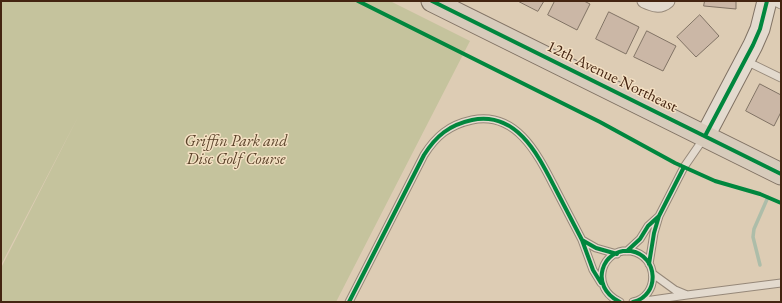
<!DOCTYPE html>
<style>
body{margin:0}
#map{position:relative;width:782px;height:303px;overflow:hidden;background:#ddccb4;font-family:"EB Garamond",serif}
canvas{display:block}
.frame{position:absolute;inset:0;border:2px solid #442411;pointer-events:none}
</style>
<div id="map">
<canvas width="782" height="303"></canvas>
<div class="frame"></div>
</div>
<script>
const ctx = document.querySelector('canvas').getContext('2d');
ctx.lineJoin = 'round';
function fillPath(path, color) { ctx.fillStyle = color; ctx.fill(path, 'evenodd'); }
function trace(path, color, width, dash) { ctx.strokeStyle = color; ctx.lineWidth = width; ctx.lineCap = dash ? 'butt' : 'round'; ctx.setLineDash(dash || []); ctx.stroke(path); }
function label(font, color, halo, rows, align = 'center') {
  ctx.font = font + ' "EB Garamond",serif'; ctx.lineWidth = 3; ctx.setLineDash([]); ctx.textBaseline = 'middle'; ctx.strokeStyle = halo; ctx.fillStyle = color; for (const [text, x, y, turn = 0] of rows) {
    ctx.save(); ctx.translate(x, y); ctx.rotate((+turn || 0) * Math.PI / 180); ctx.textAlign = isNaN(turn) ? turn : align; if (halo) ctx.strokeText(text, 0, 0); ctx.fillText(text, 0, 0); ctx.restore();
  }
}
const green = new Path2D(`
 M1 1H390L470 41 336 302H1V268L79 115 1 265Z`);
const stream = new Path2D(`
 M760 265 753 237 754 229 768 197`);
const building = new Path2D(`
 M518 1H544L538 11Z
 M555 1H584L590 4 577 30 548 15Z
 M705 1H736V9L704 6Z
 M609 12 639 27 626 54 596 39Z
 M700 15 719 36 696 57 677 37Z
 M647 31 676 46 663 71 634 57Z
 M760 84 781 95V112L774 126 746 111Z`);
const lane = new Path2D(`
 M773 1 781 5
 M746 61 781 78
 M659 216 684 167 704 138
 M627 251 640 239 648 226 659 216 654 233 649 264
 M601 283 593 270 582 240 596 248 617 254
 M687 295 781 283
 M349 302 424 155C436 136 449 125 472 120 517 111 538 155 555 188 564 205 573 223 582 240
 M620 302C588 287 602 247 631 251 659 256 660 296 633 302
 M638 302 687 295 675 290 653 274`);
const street = new Path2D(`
 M644 1C653 5 660 8 668 1`);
const secondary = new Path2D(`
 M705 136 753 45 760 29 767 1`);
const primary = new Path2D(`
 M432 1 781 174`);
const cycleway = new Path2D(`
 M358 1 600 122 675 163 715 181 760 194 781 203
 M432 1 781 174
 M705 136 753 45 760 29 767 1
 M659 216 684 167
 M627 251 640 239 648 226 659 216 654 233 649 264
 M601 283 593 270 582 240 596 248 617 254
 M349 302 424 155C436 136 449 125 472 120 517 111 538 155 555 188 564 205 573 223 582 240
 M620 302C588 287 602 247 631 251 659 256 660 296 633 302`);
const streetNames = [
 ["12th Avenue Northeast",612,77,26]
];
const parkNames = [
 ["Griffin Park and",236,142],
 ["Disc Golf Course",236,160]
];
fillPath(green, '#c5c39d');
trace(stream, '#adbda9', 3.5);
fillPath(building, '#cbb7a6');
trace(building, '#807264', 1);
trace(lane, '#968879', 9);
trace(street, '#968879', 15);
trace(secondary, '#807264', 21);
trace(primary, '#807264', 23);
trace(lane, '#e3dace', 7);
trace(street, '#e3dace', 13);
trace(secondary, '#e3dace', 19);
trace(primary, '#d7cbbb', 21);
trace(cycleway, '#00873e', 4);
label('16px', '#442411', '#f4e0c3', streetNames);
label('italic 16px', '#5a4229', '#f4e0c3', parkNames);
</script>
